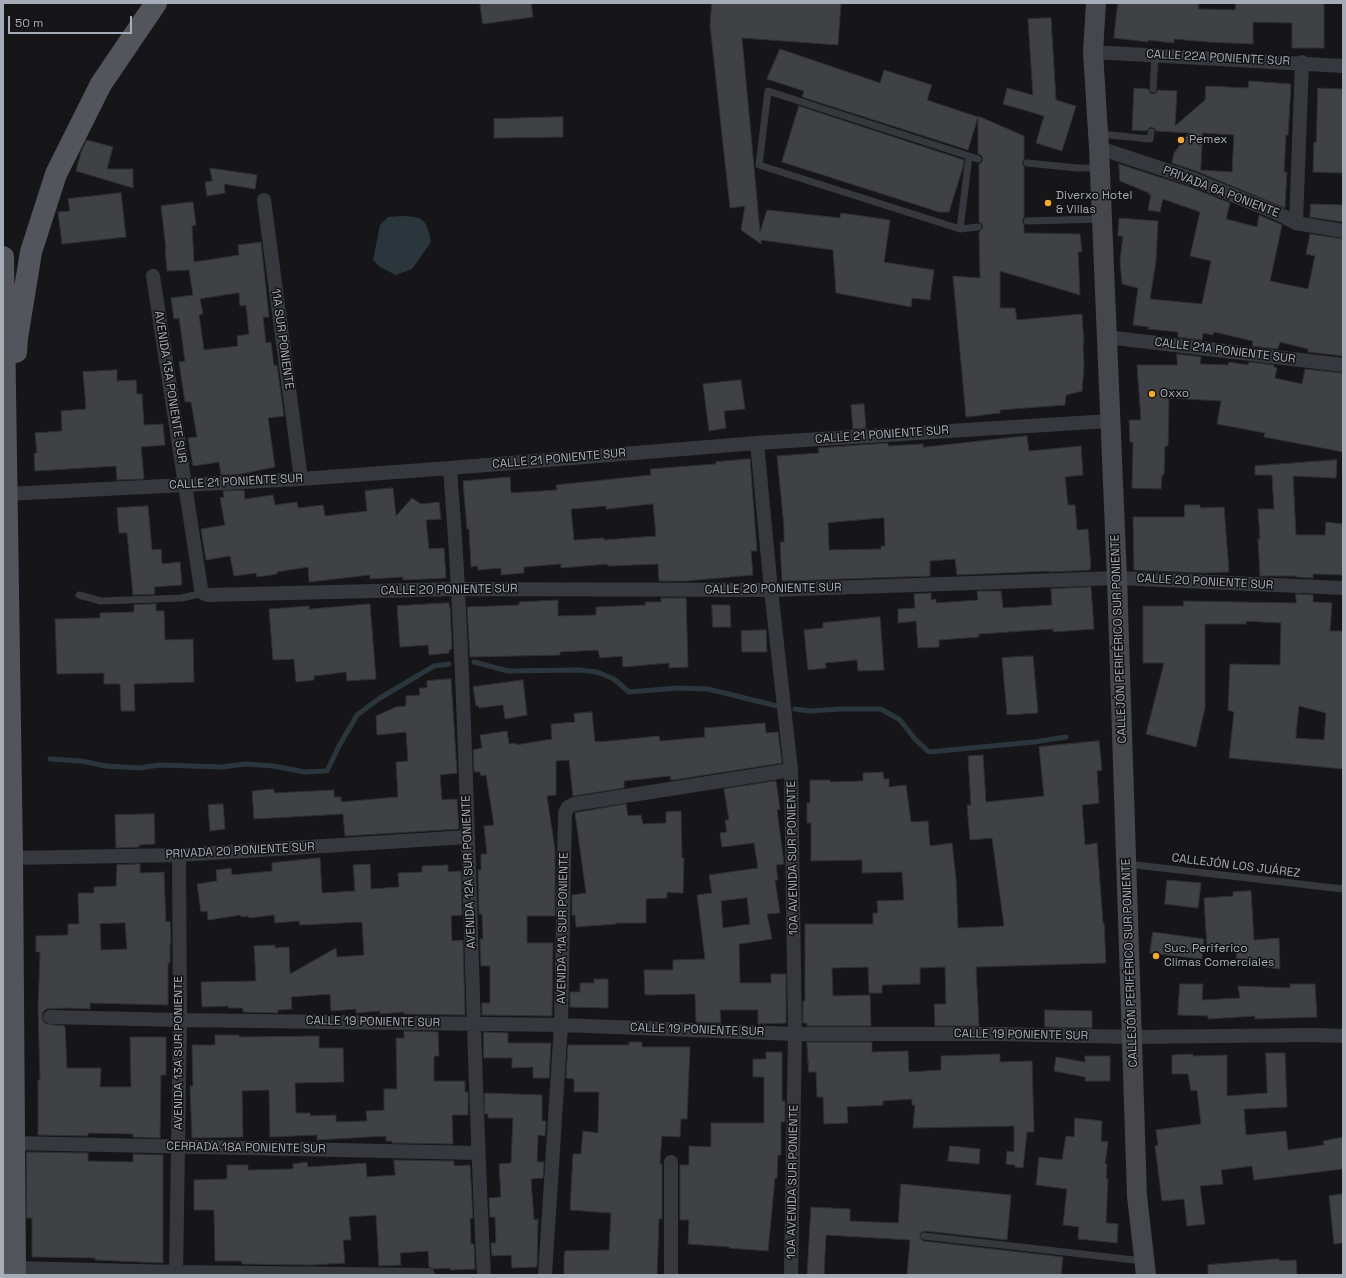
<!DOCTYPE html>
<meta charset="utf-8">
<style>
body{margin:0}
#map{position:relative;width:1346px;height:1278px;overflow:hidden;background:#161618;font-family:"Space Grotesk",sans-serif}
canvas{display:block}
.frame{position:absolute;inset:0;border:4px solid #a7adb8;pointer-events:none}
.scale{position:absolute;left:8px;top:16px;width:124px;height:18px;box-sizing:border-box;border:2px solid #a7adb8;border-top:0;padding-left:5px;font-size:12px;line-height:14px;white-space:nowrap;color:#a7adb8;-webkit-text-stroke:3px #111113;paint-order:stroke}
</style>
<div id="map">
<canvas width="1346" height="1278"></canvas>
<div class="frame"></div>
<div class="scale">50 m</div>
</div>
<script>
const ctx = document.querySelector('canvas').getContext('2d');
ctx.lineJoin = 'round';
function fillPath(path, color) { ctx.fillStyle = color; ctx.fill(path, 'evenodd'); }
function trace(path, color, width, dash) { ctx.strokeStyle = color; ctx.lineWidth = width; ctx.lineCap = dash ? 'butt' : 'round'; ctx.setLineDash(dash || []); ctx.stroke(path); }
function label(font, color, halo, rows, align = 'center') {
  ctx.font = font + ' "Space Grotesk",sans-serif'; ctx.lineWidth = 3; ctx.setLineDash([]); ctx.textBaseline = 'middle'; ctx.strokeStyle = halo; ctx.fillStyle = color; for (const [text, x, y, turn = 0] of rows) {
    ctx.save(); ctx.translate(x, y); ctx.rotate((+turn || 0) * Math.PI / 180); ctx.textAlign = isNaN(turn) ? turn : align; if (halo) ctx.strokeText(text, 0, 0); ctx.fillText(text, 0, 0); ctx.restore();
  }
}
const water = new Path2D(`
 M402 216C425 217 426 220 431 242L412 269 396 275 380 267 373 260 380 225 388 217Z`);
const stream = new Path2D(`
 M474 662 508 671 579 670 597 672 614 679 629 692 678 688 708 689 777 706
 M795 709 810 711 840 709H881L900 720 915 739 929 752 1034 742 1066 737
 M50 759 81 761 106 766 139 768 160 765 222 767 245 764 274 766 304 772 327 771 339 746 357 715 380 698 434 666 449 664`);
const building = new Path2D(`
 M480 3H531L533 17 483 24Z
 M712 3H841L838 45 742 38 760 232 767 210 840 218 841 213 890 220 884 262 934 270 930 300 912 298 911 307 836 293 833 250 761 240V244L741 230 745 206 730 208 710 25Z
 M1118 3H1199L1198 9 1235 10 1236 3H1324V48H1292V23L1253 22V44L1208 42 1174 39V43L1148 40V42L1114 38Z
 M1051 18 1056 100 1076 106 1062 151 1036 143 1044 116 1003 104 1007 88 1033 95 1028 19Z
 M780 49 880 83 884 70 932 85 927 100 978 117V116L1024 136V159L1022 163 1024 167V217L1022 221 1024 225V233L1080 234 1082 252H1078L1080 295 1000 271V308H1015L1017 320 1082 314 1084 343H1083L1084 366 1082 391 1066 395 1065 405 1000 410V413L966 417 953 276 980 278 979 232 982 229 983 227 982 224 979 222V164L982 162 983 158 981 155 978 154V117L968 150 802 97 804 91 767 79Z
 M1249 81 1291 84 1288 135H1286L1284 172H1287L1285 208 1196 171 1172 163 1174 153 1189 133 1156 131 1154 128 1151 127 1149 128 1146 131 1132 130 1134 88 1148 89 1150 93 1152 94 1156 93 1158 90 1177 91 1175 126 1205 100 1206 86 1248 88ZM1203 133 1234 135 1232 172 1201 170Z
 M1318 88 1343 89V173L1313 172 1314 142H1316Z
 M799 106 964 160 963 167 949 212H939L782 162Z
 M563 117V137L494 138V119Z
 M87 140 113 147 107 169H133V188L76 171 81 152Z
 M1119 164 1190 187 1230 203 1226 219 1257 227 1259 215 1282 225 1270 281 1308 289 1315 256 1306 254 1310 234 1343 239V356L1308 352V349L1280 342 1278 349 1252 346 1253 341 1214 332 1213 335 1203 333 1202 340 1178 337V332L1148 329 1149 327 1133 325 1138 288 1122 284 1120 260 1123 236H1118L1119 218 1158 221 1156 261 1150 299 1202 304 1211 261 1190 256 1200 212 1163 199 1160 212 1148 210 1151 195 1148 194 1149 193 1120 181Z
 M210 168 257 175 255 189 224 184 225 193 207 196 205 182 212 181Z
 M121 193 126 237 62 244 58 212 70 211 68 199Z
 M193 202 196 225 192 226 194 262 239 255 238 245 261 242 269 317H263L266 343 271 342 274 366 277 365 284 416 268 418 275 467 241 474 221 475 219 462 193 466 188 438 197 437 191 402H185L179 362 185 361 179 318 174 319 171 298 193 295 189 270 167 271 165 249H166L161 206ZM239 293 240 306 246 305 249 334 237 336 238 346 204 350 199 315 203 314 200 299Z
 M1311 204 1343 205V222L1310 217Z
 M1177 354 1201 357 1200 364 1228 365 1229 362 1248 365 1249 362 1274 365V367L1277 368 1275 378 1302 384 1305 369 1343 373V452L1264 437 1265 433 1217 424 1221 401 1169 398 1168 446H1165L1164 475H1162L1161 489 1132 488 1133 442H1130L1129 420H1141L1137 365H1177Z
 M117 370V381L136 380 137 394H142L144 425 163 424 165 445 141 447 144 479 117 480 116 466 35 471 34 453H37L35 433 62 431 61 411 86 409 83 372Z
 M741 380 745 409 724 411 726 428 709 431 703 384Z
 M864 404 866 428 853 429 851 405Z
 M1027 436 1029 451 1081 446 1083 475 1065 477 1068 505H1075L1077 530 1088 529 1091 568H1090V570L1049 572V571L957 575 955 559 930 561V576L782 581 780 542H784V527L777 456 819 453 818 448 888 443V446L923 444V447ZM884 518 885 546H881V549L829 550 828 523Z
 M750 459 757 551H751L753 575 686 581H659L658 564 608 566 607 564 561 568V564L524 567V573L501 575V568L478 570V566L471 567 469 529H467L463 481 510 477 511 493 557 490 556 485 651 475 650 469 716 464V462ZM653 504 656 536 604 540V538L574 540 571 509 606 506V509Z
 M1337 460 1336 478 1293 476 1296 535H1325L1326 522 1343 524V575L1313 574V578L1296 577V576H1260L1258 539H1260L1258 509H1274L1272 475H1255V466Z
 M393 488 396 516 412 498 421 504 439 502 441 519 426 520 429 549 444 548 446 578 403 580V577L370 579V575L309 582 308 567 277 572V574L257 577 256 573 234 576 230 556 206 560 201 529 225 525 220 498 224 497 223 491 244 490 245 499 273 495 275 505 297 502 298 508 323 505 325 516 367 511 365 491Z
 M1185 505H1200V508L1224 507 1229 572 1203 573 1134 570 1133 517H1184Z
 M148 506 152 550 161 549 162 564 180 562 182 585 154 587 155 594 133 595 127 533H119L117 508Z
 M1091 587 1094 629 1053 632V629L979 634V637L939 640V647L918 648 916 621 898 623V609L915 608 914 594 931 593V600L936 599V603L978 600 977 591H1001L1003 608 1052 605 1051 589Z
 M1296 594 1313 595V602L1332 603 1330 631H1343V769L1229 758 1234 712 1228 710 1230 664 1280 665 1281 623 1246 621V624H1205V708L1196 747 1146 734 1164 663H1143V606H1184L1183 601 1296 603ZM1299 706 1326 713 1324 740 1296 738Z
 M661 598H686L688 667 669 668V663L623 667 622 656 600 658 598 650 560 652V655L470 657 467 607 519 605V602L558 600V616L596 615V607L646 605 645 602H661Z
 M449 603V607H450L452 649 449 650V653L429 655 428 645 400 647 397 606Z
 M156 604V611H164L165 640 193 639 194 682 134 684 135 711H121L120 684H104V673L57 674 55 619 100 618V613L134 612V605Z
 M370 604 376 679 347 681 346 672 314 676V680L296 682 294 659 273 660 269 609 309 606V609Z
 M712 605H730L731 627H713Z
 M880 617 884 670 858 671 857 660 825 663 826 668 808 670 804 630 823 628V623Z
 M766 630 767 652H742L741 631Z
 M1033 656 1038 713 1007 715 1002 658Z
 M451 679 457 773 440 775 442 800 457 799 459 829 345 836 343 814 254 819 252 791 274 789V793L334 790V797H341V802L398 797 396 762 408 761 406 732 377 735 376 716 396 707 406 706V696L420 695 419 688H427V681Z
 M523 680 527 715 505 719 503 705 479 708 478 705 476 706 473 687Z
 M592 712 595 742 599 741V742L659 736 660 741 705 737 704 728 765 723 766 733 778 732 782 763 673 780H671L670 776 624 781V788L573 796 569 760 556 761V795L547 796 555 850V916H527V943H553L552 1016 482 1015V1003H490V966H481L480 939H483L482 914H479L478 870H481V854H487L484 826 494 825 486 775 481 776 480 772H474L473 750 482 748 480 735 507 731 509 744 516 743V745L552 739 551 724 575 722 574 714Z
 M1099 741 1102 770 1097 771 1099 803 1082 805 1085 845 1097 843 1103 923H1104L1106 963 976 967 979 1026H935L934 1004H946L945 967 920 968V984L882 985V993H869L868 967 832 968 833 996 870 995 871 1026H807V1023H803V1001H805V924H873V913H878L877 901 904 900 902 872 862 873V860L811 861V823H807V803H810V780H830V782L863 781V773L883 772 884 779H889V787L906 785 911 822 928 821 930 846 952 843 956 879 958 928 1004 926 992 838 970 840 967 805H971L968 756 983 755 986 802 1044 796 1039 747Z
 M776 781 780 809 777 810 784 864 776 865 778 880H775L780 913 767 914 772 939 739 944 740 983H771V974H786V1023L758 1024V1010H720L721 1023 696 1022 695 994 645 995 644 970H673V960L705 959 697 895 712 893 709 875 758 868 754 843 722 847 720 833 727 832 725 820H729L724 789ZM747 898 750 924 723 928 721 901Z
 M223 804 225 829 210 831 208 805Z
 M626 804 628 816 641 815 643 824 666 823V812L681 811 682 858H684L683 893 667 892V898L646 899V923H616V924L576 927 575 915H572V895L586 893 575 813Z
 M154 814 155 844 139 845V847L116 848 115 815Z
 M320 858 322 893 355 891 353 865 370 864 371 889 399 887 398 873 422 872V866L448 865V872L461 871 462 915 451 916 452 941 463 940 465 1015 404 1014V1012L380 1014V1011L356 1013V1009L331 1011 330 994 291 997 292 1009 278 1010V1013L243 1012V1008H229L228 1006 202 1007 201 982 256 981 254 946 275 945V948L289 947 290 974 336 948 337 957 364 955 362 922 300 925 299 921 275 923 274 915 249 918 248 916 241 917V915L208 920 207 911 201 912 197 884 217 881 216 870 231 868 232 875 272 871V863Z
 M140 864V873L164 872 166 922 170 921 171 943H170V963H168V1005L90 1003V1009L65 1008 46 1009 43 1012 42 1017 43 1021 46 1024 65 1026 67 1068H101L100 1087H131L130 1037H166V1075H161L160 1138 133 1137V1134L88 1133V1136L38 1135V1080H40L38 1009 40 952H36V936L68 935V924H79L78 893H94V887L116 886 117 865ZM125 923 127 949 101 950 100 924Z
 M1167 880 1201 883 1198 908 1165 904Z
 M1251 891 1254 940 1279 938 1280 969 1237 964 1236 945 1207 948 1204 898 1233 896V892Z
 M1153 932 1204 939 1202 959 1150 953Z
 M594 979H608V1008L570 1007V992H580V983H594Z
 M1180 984H1203L1202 1000 1240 998 1238 986 1290 988V984H1315L1317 1017 1255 1019V1016L1208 1019V1016L1178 1015Z
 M1045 1010 1092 1011V1028L1045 1027Z
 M404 1031 438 1032 439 1056H434V1081H465V1092H468V1115H452L453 1144 392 1143V1141H386V1136L317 1140V1135L270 1137 269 1090 242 1091 243 1137 192 1138 190 1086H193L192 1045H215V1035H239V1037L319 1036V1048H343L344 1082 295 1083 296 1113H310L311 1116 336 1115V1122L367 1121 366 1111 384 1110V1089H397L396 1038H404Z
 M484 1032 508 1033V1043H551L549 1078H533V1067L512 1068V1058H484Z
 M629 1042H642V1047H690L687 1119H681L680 1137 662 1136 660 1161V1164H662V1219H659L657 1275H564V1258L565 1251 609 1250 611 1213 570 1210 573 1154H581L583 1131 598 1133 599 1092H574V1079L566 1078 568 1045H629Z
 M807 1042H872V1052L908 1051 909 1072 941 1070V1056L1000 1054V1062L1032 1061 1034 1132H1027L1023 1168 1015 1167V1165L1006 1164 1007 1151 1014 1152V1126L913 1128 915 1105H912V1099L883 1101V1105L847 1107 848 1123 824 1124 823 1097H817L816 1072H809Z
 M766 1052H782V1101H785V1122H781V1155H778L777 1178H775L768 1251 729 1248 730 1247 688 1244 689 1220H680V1165H689V1146L711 1147V1123H764V1077H753V1059H766Z
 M1266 1053H1285L1287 1107 1244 1109 1246 1135 1286 1131 1288 1150 1324 1145 1323 1141 1343 1137V1169L1254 1180 1252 1166 1221 1170 1223 1184 1200 1186 1205 1224 1187 1226 1184 1199 1162 1201 1155 1146 1158 1145 1156 1130 1201 1124 1197 1090 1191 1091 1188 1074H1172V1055L1193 1054V1056L1227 1055V1096L1267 1093Z
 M1085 1056H1110V1081H1085V1077L1054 1071 1056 1057 1085 1062Z
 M485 1093 542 1095V1121H546L545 1136 538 1135 537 1162H544L543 1178 531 1179 534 1220 538 1219 537 1267 512 1268 511 1255 492 1256 491 1243H496L495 1217H490L489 1198 501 1197 499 1164 511 1163 513 1118H488V1114H485Z
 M1075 1118 1102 1121 1101 1141 1108 1142 1105 1164H1107L1106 1178 1108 1179 1106 1223 1118 1224 1117 1243 1078 1239 1079 1227 1063 1225 1067 1189 1036 1185 1039 1157 1062 1160 1066 1136 1074 1137Z
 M950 1146 980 1149 979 1164 948 1161Z
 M27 1152 88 1153V1161L133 1162V1154L163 1155V1263L95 1260V1258L32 1257V1218H27Z
 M394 1160 454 1161V1166L470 1165 473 1218H470L471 1244H474L475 1269 450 1270V1268L433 1269 429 1267 428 1251 400 1253 401 1265 379 1266 376 1215 349 1217 351 1240H343L345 1263 311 1265 242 1264 241 1261H215L214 1210H194V1180L227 1179V1165H248V1170L293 1169V1164L307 1162 308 1167 366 1163 367 1177 395 1175Z
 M901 1184 1011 1195 1007 1240 925 1231 920 1233V1238L923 1241 1063 1257 1061 1275H907L910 1240 826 1235 824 1275H807L811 1207 850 1209V1221L898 1223Z
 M1343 1194V1243L1334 1244 1329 1196Z
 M1279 1259V1261L1296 1260 1297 1275H1208V1265Z`);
const lane = new Path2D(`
 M1153 89 1155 56
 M1100 134 1150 139 1151 132
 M978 159 768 91 759 165 960 229 978 227
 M1027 163 1077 168H1099
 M1027 221 1101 219
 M960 229 969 157
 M79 595 101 601 182 598 203 593
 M1127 864 1343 889
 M924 1236 1143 1261`);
const street = new Path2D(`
 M1093 52 1343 66
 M1099 148 1193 179 1277 213 1296 223 1343 231
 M264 200 301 479
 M1296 223 1302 62
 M153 276 201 589 203 593 207 595 458 589 771 590 1117 578 1343 588
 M1106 337 1343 365
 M757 443 771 590 791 770 795 1034 791 1275
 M450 468C453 509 456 549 458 590 470 818 472 1047 484 1275
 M7 494 301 479 450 468 757 443 1110 421
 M12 858 179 855 468 837
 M50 1017 180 1020 561 1025 795 1034H997L1132 1037 1313 1035 1343 1036
 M14 1143 478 1153
 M14 1268 176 1272 428 1275
 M176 1275 180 1020 179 855
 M545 1275 561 1025 565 813 568 807 574 804 791 770
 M671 1275V1162`);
const secondary = new Path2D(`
 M1096 3 1093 52 1099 148 1117 578 1137 1196 1146 1275`);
const primary = new Path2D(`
 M3 257 12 858 15 1275
 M16 352 17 338 31 252 56 174 101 84 156 3`);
const markers = [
 [1181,140,4,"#f7a92f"],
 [1048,203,4,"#f7a92f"],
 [1152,394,4,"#f7a92f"],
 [1156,956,4,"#f7a92f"]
];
const streetNames = [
 ["CALLE 22A PONIENTE SUR",1218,58,3],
 ["PRIVADA 6A PONIENTE",1221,192,21],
 ["11A SUR PONIENTE",282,339,82],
 ["CALLE 21A PONIENTE SUR",1225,351,7],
 ["AVENIDA 13A PONIENTE SUR",170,387,81],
 ["CALLE 21 PONIENTE SUR",882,435,-4],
 ["CALLE 21 PONIENTE SUR",559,459,-5],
 ["CALLE 21 PONIENTE SUR",236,482,-3],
 ["CALLE 20 PONIENTE SUR",1205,582,3],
 ["CALLE 20 PONIENTE SUR",773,589,-1],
 ["CALLE 20 PONIENTE SUR",449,590,-1],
 ["CALLEJÓN PERIFÉRICO SUR PONIENTE",1119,639,-92],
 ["PRIVADA 20 PONIENTE SUR",240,851,-3],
 ["10A AVENIDA SUR PONIENTE",793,858,-91],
 ["CALLEJÓN LOS JUÁREZ",1236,866,7],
 ["AVENIDA 12A SUR PONIENTE",469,872,-92],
 ["AVENIDA 11A SUR PONIENTE",563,928,-89],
 ["CALLEJÓN PERIFÉRICO SUR PONIENTE",1130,963,-92],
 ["CALLE 19 PONIENTE SUR",373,1022,1],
 ["CALLE 19 PONIENTE SUR",697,1030,2],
 ["CALLE 19 PONIENTE SUR",1021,1035,1],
 ["AVENIDA 13A SUR PONIENTE",179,1053,-90],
 ["CERRADA 18A PONIENTE SUR",246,1148,1],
 ["10A AVENIDA SUR PONIENTE",793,1182,-89]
];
const poiNames = [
 ["Pemex",1189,140],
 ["Diverxo Hotel",1056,196],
 ["& Villas",1056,210],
 ["Oxxo",1160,394],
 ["Suc. Periferico",1164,949],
 ["Climas Comerciales",1164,963]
];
fillPath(water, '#2b363c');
trace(stream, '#2b363c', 5);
fillPath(building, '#404145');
trace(building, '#303034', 1);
trace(lane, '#37383d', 7);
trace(street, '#37383d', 14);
trace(secondary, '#45474d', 20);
trace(primary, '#53555c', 22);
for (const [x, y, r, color] of markers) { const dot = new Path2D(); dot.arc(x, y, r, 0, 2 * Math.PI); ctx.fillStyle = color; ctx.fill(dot); trace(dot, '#111113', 1.5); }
label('12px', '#a7adb8', '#111113', streetNames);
label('12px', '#a7adb8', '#111113', poiNames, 'left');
</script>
